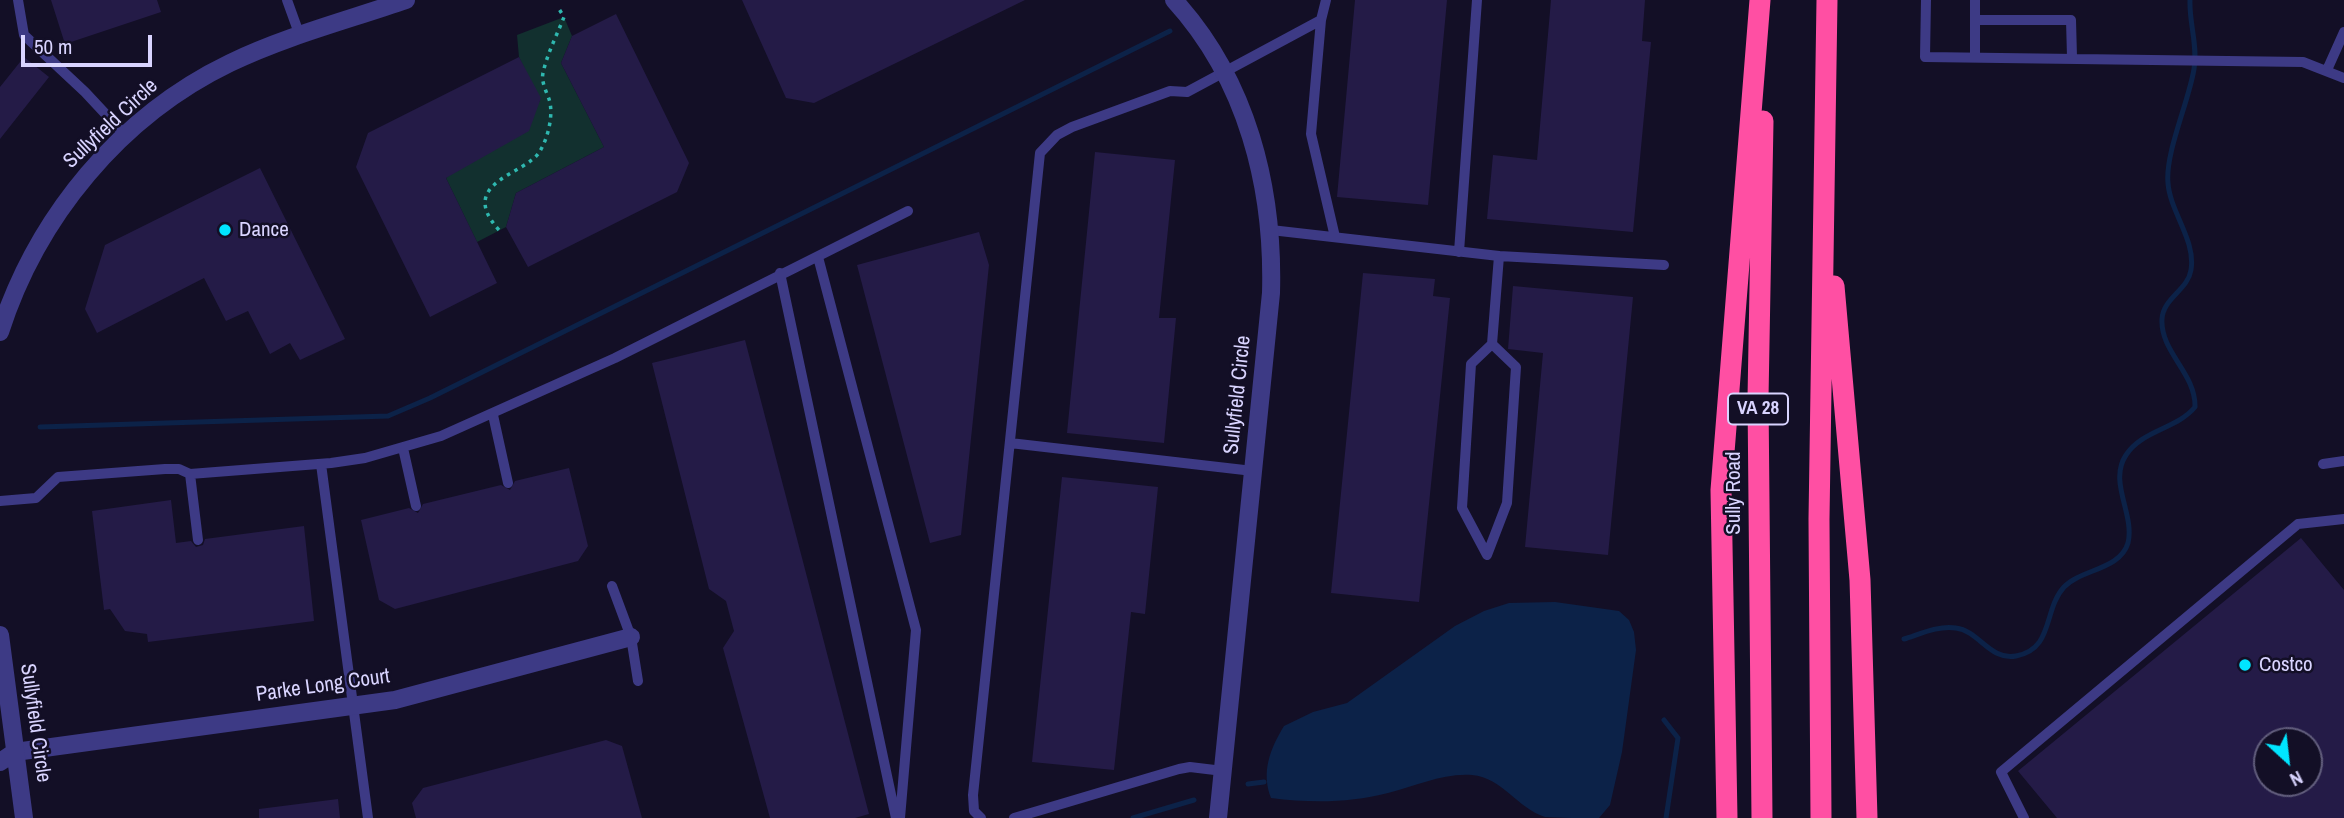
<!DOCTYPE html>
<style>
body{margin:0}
#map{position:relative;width:2344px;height:818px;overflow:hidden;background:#130f26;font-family:"Archivo Narrow",sans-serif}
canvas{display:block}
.north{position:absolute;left:2253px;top:727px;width:70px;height:70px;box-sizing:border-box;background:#130f26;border:2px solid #625e7d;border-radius:50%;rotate:153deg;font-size:19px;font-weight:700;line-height:28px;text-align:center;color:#d9d4ff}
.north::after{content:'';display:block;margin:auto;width:24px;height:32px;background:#00e5ff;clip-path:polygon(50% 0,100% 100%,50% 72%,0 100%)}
.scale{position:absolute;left:21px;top:35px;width:131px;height:32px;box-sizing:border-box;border:4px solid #d9d4ff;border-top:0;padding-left:9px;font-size:21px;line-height:24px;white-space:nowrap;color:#d9d4ff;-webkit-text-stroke:5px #130f26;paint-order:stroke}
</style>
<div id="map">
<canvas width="2344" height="818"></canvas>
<div class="north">N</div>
<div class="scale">50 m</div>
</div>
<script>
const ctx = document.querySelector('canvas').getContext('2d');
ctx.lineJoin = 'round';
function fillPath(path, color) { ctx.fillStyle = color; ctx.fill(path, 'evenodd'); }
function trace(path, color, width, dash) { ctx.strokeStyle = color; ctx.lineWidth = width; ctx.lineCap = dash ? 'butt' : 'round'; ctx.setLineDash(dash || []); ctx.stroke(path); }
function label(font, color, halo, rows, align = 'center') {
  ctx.font = font + ' "Archivo Narrow",sans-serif'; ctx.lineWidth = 5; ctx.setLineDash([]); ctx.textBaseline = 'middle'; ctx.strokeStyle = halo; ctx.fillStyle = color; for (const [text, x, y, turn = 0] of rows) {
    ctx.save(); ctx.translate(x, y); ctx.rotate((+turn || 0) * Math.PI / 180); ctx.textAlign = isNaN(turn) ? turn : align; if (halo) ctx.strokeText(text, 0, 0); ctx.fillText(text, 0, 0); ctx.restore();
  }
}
const green = new Path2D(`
 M564 17 572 36 561 63 604 147 516 193 506 227 477 242 446 178 540 101 519 57 517 35Z`);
const water = new Path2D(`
 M1555 602 1619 611 1629 620 1634 632 1636 650 1622 752 1610 805 1599 818C1583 818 1560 818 1545 817 1517 808 1503 778 1472 775 1442 773 1417 786 1388 793 1349 803 1311 803 1271 798 1261 772 1270 749 1284 726L1313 712 1347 703 1455 626 1484 611 1509 603Z`);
const stream = new Path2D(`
 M40 427 388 416 430 398 1170 31
 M1904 639C1920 634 1939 625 1956 628 1979 631 1990 661 2016 656 2054 649 2043 610 2064 587 2081 569 2120 570 2128 543 2135 514 2108 482 2126 455 2142 430 2177 429 2195 407 2196 373 2160 352 2162 319 2163 298 2188 290 2191 270 2196 240 2170 212 2168 183 2165 153 2189 101 2194 69 2198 45 2189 23 2190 0
 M1664 720 1678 738 1666 818
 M1248 784 1264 782
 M1133 818 1194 800`);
const building = new Path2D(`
 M51 0H157L161 12 65 44Z
 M742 0H1025L814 103 786 98Z
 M1355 0H1447L1428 205 1337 197Z
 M1551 0H1645L1642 41 1651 42 1633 232 1487 219 1493 155 1537 160Z
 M616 14 689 163 677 192 528 267 506 227 516 193 604 147 561 63 572 36Z
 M24 57 49 77 0 139V87Z
 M519 57 541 98 529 131 446 178 497 283 430 317 356 167 368 133Z
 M1095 152 1175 160 1159 318H1176L1164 443 1067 433Z
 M260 168 345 339 300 360 290 343 270 354 248 311 226 321 204 278 97 333 85 309 105 245Z
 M979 232 989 265 961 535 930 543 857 265Z
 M1363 273 1435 279 1433 296 1450 298 1419 602 1331 593Z
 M1513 286 1633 297 1608 555 1525 547 1543 353 1508 349Z
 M745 340 869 814 855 818H770L723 648 734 631 726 601 709 589 652 363Z
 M569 468 588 546 578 561 395 609 379 600 361 520 409 508 418 513 423 504 501 485 510 490 515 481Z
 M1062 477 1158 487 1145 614 1131 612 1114 770 1032 762Z
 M171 500 176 543 191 541 196 547 203 545 205 539 304 526 314 621 148 642 147 634 125 631 110 609 104 610 92 511Z
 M2301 538 2344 590V818H2057L2018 771ZM2267 741H2309V783H2267Z
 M606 740 622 746 642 818H416L412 803 423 788Z
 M338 799 340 818H259V809Z`);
const path = new Path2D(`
 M499 230C455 182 528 174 540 151 548 138 554 114 549 99 546 91 541 81 543 73 547 54 557 35 564 17L559 9`);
const service = new Path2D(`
 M18 0 24 35 85 92 126 136
 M287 0 300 36
 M1326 0 1321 20 1311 134 1335 237
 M1926 0 1925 57 2303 62 2344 78
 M1975 20H2071L2072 57
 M1975 57V0
 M2327 70 2344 32
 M1271 230 1499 256 1492 344 1471 364 1462 508 1487 555 1507 503 1516 367 1492 344
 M1459 252 1477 0
 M1499 256 1664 265
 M818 257 916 630 900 818
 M780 273 896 818
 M493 415 508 483
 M1010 443 1253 471
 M403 448 416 506
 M321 464 368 818
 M2323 464 2344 461
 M190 474 198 540
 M0 501 36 498 58 477 165 469H179L190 474 331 463 365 458 441 436 615 358 908 211
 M612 586 631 637 638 681
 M981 818 974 811 973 795 1040 153 1057 135 1072 127 1170 91 1187 92 1321 20
 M1014 818 1179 769 1190 767 1223 771
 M2024 818 2001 772 2298 524 2344 519`);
const minor = new Path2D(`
 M15 752 395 700 631 637`);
const tertiary = new Path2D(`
 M1174 0C1247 80 1274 187 1271 293L1218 818
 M0 332C37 217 120 116 230 63 286 36 348 20 406 0
 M0 635 24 818
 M0 762 15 752`);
const motorway = new Path2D(`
 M1834 286 1860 580 1867 818
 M1727 818 1721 490 1760 0
 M1762 818 1758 398 1763 121
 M1821 818 1819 519 1827 0`);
const markers = [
 [225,230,7,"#00e5ff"],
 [2245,665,7,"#00e5ff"]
];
const shields = [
 [1758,409,60]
];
const shieldNames = [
 ["VA 28",1758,409]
];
const streetNames = [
 ["Sullyfield Circle",111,124,-43],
 ["Sullyfield Circle",1238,395,-84],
 ["Sully Road",1734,493,-90],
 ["Parke Long Court",323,686,-8],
 ["Sullyfield Circle",35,723,82]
];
const poiNames = [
 ["Dance",239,230],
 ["Costco",2259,665]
];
fillPath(green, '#12302f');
fillPath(water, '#0c2248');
trace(stream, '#0c2248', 5);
fillPath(building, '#241b47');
trace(path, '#2fb8b0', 3.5, [3.5, 5]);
trace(service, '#3d3a85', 10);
trace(minor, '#3d3a85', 18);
trace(tertiary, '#3d3a85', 18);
trace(motorway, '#ff4fa3', 21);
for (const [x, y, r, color] of markers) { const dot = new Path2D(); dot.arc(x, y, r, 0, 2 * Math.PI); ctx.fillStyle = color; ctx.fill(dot); trace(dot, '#130f26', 2.5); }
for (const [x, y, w] of shields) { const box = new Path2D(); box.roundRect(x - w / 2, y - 15.5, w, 31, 5); ctx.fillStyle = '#130f26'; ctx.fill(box); trace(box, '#d9d4ff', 2); }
label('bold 19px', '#d9d4ff', null, shieldNames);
label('21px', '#d9d4ff', '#130f26', streetNames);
label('21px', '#d9d4ff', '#130f26', poiNames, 'left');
</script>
